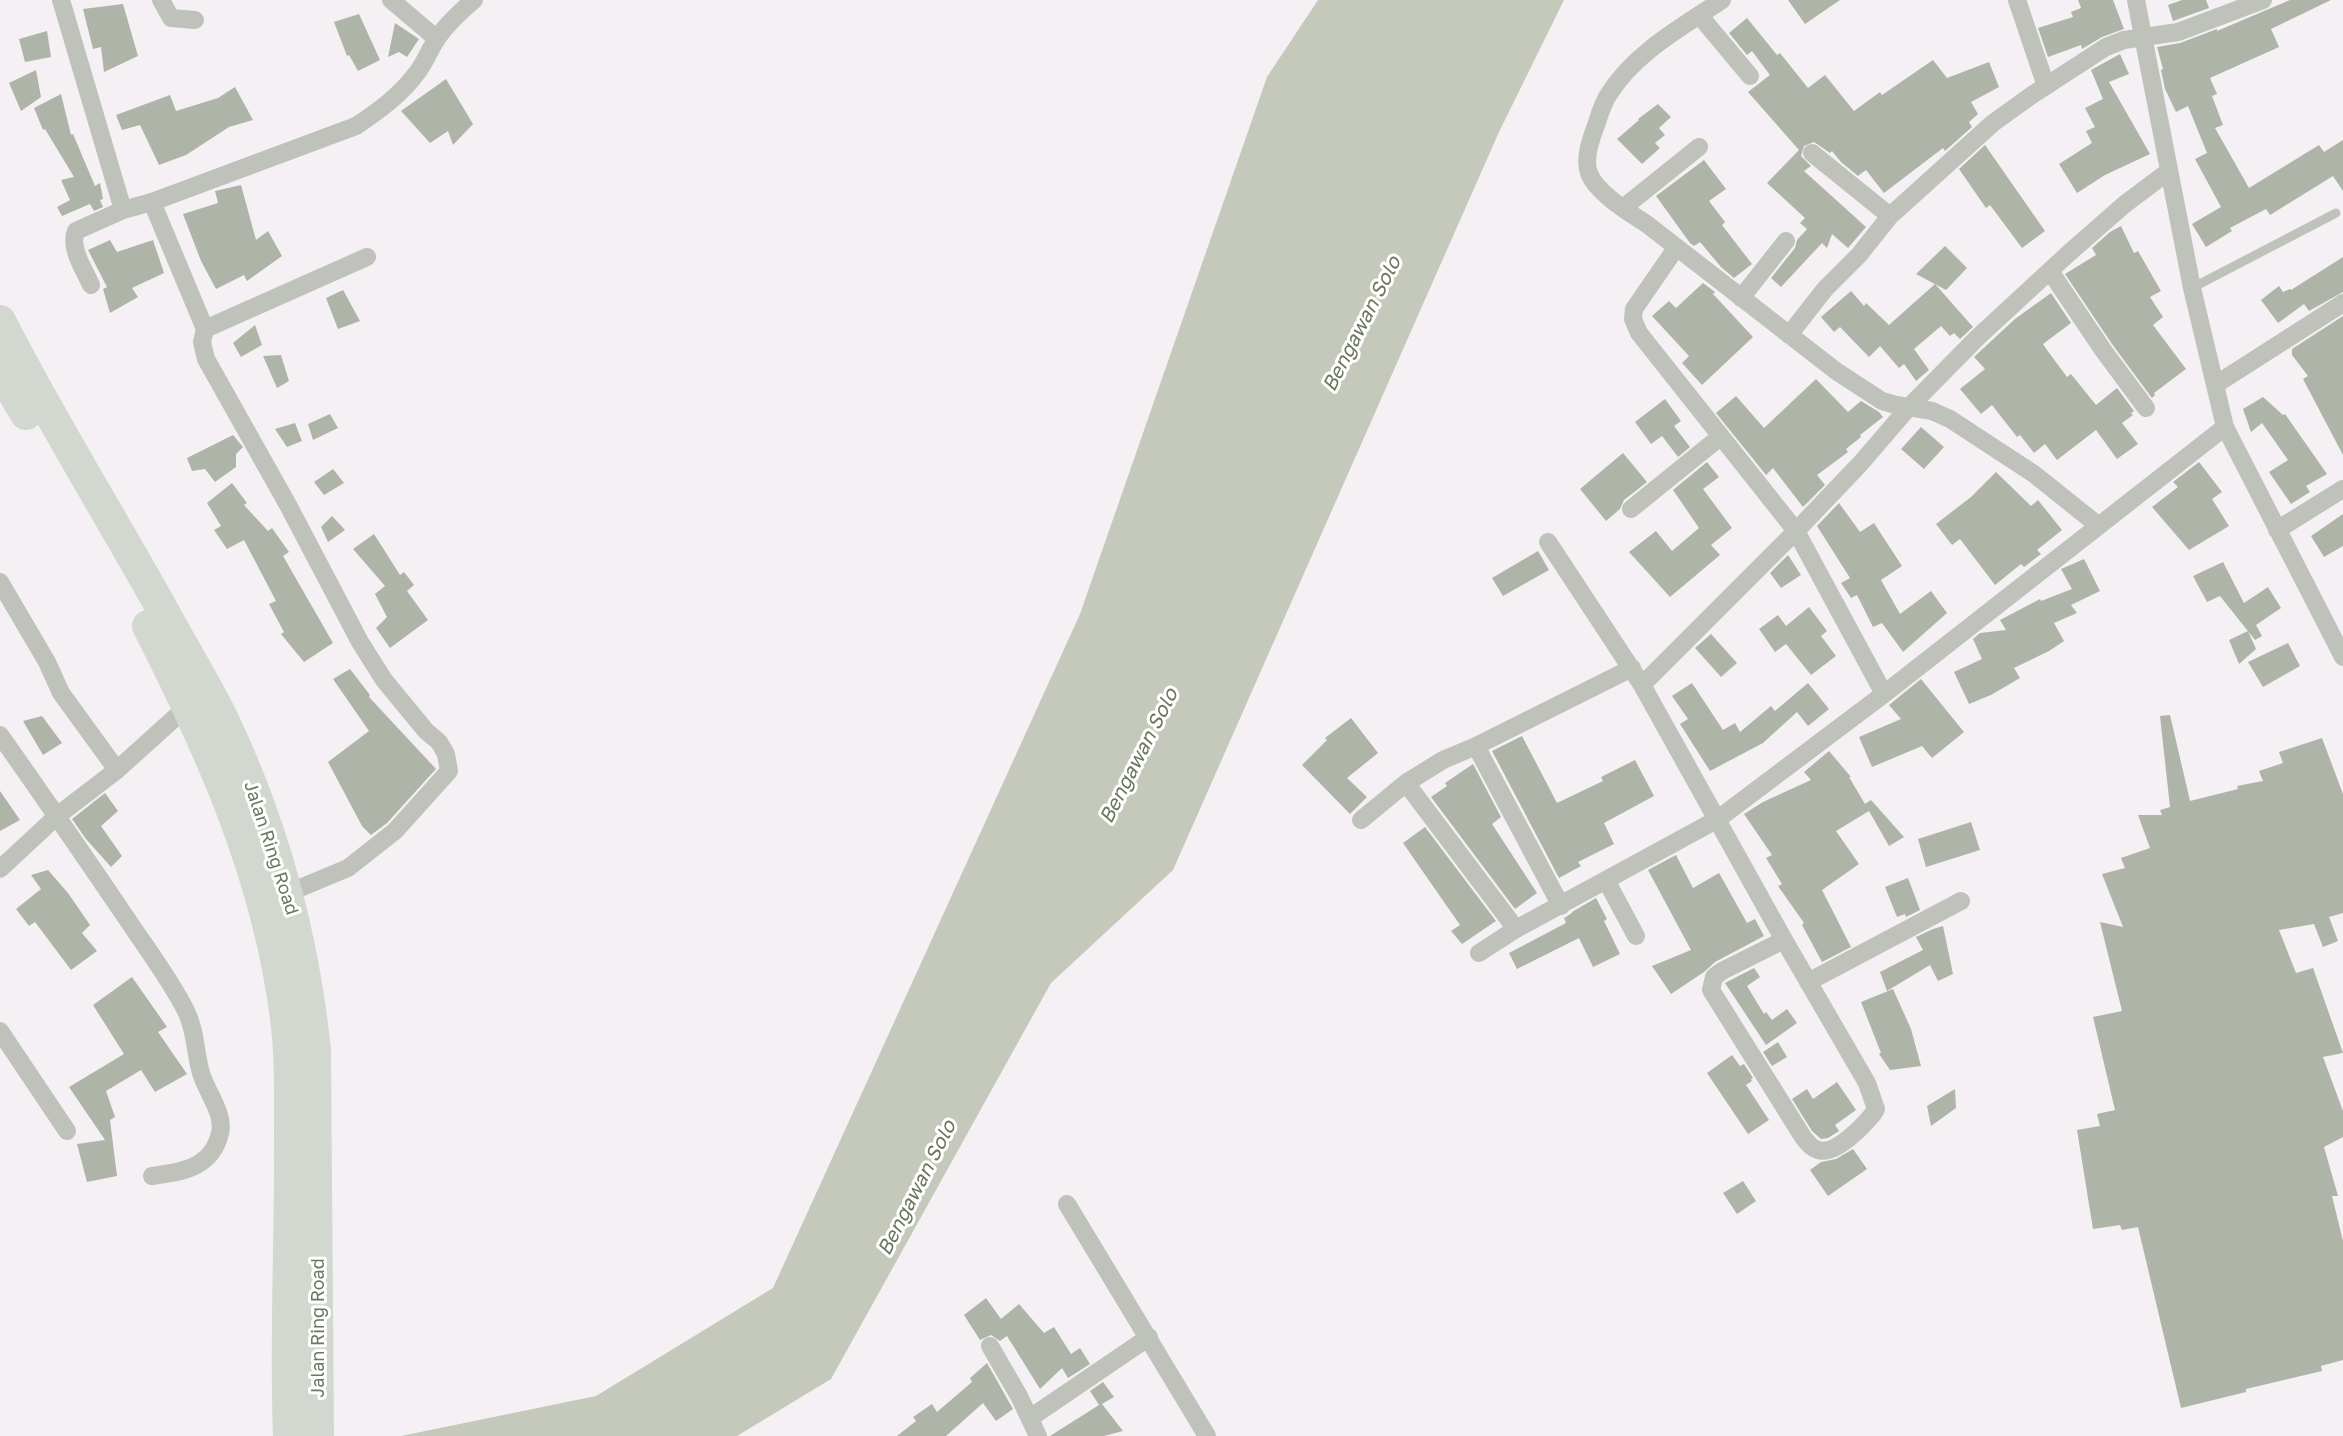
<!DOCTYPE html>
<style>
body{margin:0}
canvas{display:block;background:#f4f0f3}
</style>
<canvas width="2343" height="1436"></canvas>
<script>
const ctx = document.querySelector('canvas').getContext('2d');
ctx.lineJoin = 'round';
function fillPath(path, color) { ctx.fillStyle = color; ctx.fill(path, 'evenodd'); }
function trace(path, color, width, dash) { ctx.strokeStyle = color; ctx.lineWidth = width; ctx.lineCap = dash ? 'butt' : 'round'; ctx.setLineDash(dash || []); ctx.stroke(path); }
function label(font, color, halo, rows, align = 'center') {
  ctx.font = font + ' "Golos Text",sans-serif'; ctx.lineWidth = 6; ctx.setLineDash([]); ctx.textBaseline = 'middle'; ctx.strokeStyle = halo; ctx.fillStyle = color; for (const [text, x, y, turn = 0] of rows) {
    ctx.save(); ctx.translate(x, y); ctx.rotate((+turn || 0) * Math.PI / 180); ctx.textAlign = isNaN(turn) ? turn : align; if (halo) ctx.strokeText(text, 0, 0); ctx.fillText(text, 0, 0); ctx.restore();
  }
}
const water = new Path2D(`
 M1318 0H1564L1499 132 1173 870 1051 983 831 1379 737 1436H401L596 1396 773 1288 1080 614 1267 77Z`);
const building = new Path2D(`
 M1788 0H1840L1805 24Z
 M2078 0H2113L2124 29 2102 37 2082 49 2081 45 2048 57 2038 28 2073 17 2071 12 2081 8Z
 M2182 0H2206L2209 8 2173 21 2168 5Z
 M2290 0H2331L2271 29 2279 47 2210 78 2217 94 2212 96 2223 125 2215 128 2249 188 2319 145 2324 152 2343 140V191L2333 176 2270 215 2266 209 2230 228 2232 231 2206 247 2192 224 2221 207 2195 159 2207 153 2188 106 2176 112 2165 89 2161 70 2163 69 2157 47 2180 43 2217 29V31Z
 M123 4 138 56 104 72 101 47 93 49 83 9Z
 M359 14 380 60 358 71 349 55 347 56 334 22Z
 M1747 18 1777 55 1780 53 1808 88 1825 75 1854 111 1880 92 1882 95 1933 60 1947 78 1989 62 1999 87 1971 102 1978 114 1969 122 1972 127 1945 151 1943 148 1884 193 1866 170 1858 176 1841 162 1832 151 1830 153 1814 142 1804 146 1801 156 1811 166 1804 171 1866 227 1848 248 1832 234 1827 248 1822 243 1781 287 1771 278 1795 248 1797 240 1807 229 1800 223 1805 218 1767 183 1799 150 1748 92 1770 75 1752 51 1747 55 1729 33Z
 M395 23 419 39 407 57 399 52 388 57Z
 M47 31 51 57 25 62 19 39Z
 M2120 54 2129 74 2109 82 2150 154 2105 175 2077 193 2059 164 2092 143 2086 131 2095 127 2085 108 2103 99 2091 70Z
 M36 70 41 97 21 111 9 83Z
 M446 79 473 124 453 145 448 131 430 143 401 111Z
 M235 87 253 120 229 127 186 155 159 165 140 125 122 130 116 115 170 95 176 111 218 98Z
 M61 94 71 135 73 134 95 186 100 183 103 199 100 200 103 207 94 211 90 204 62 216 57 207 70 200 61 180 74 177 45 129 43 130 34 108Z
 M1658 104 1671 117 1659 128 1665 135 1655 143 1660 148 1642 164 1617 139 1639 120 1638 119Z
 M1985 145 2045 231 2022 248 1990 205 1986 208 1959 169Z
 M1704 160 1726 189 1709 201 1725 222 1722 225 1752 264 1734 278 1721 267 1700 242 1694 246 1690 243 1656 196Z
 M241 185 256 240 268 231 282 256 247 281 244 275 216 289 201 261 183 214 218 203 215 191Z
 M2121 226 2134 253 2138 251 2161 291 2150 297 2163 317 2153 325 2186 369 2154 393 2155 395 2152 398 2112 344 2065 274 2096 255 2092 248 2110 232Z
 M110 240 117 252 153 240 164 273 132 288 138 297 110 313 103 289 107 287 88 250Z
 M1945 246 1967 268 1946 290 1916 274Z
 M2343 257V292L2309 311 2304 304 2278 323 2261 300 2279 286 2283 292 2290 289 2291 290Z
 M1703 283 1715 292 1713 294 1753 337 1702 385 1682 363 1689 356 1652 316 1669 301 1676 308Z
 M1935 284 1973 327 1960 339 1954 333 1950 336 1941 326 1914 349 1929 370 1916 381 1904 364 1899 368 1880 346 1869 357 1840 327 1834 332 1821 317 1851 291 1864 306 1866 303 1889 325Z
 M343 290 360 321 338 329 326 298Z
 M2051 293 2071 323 2043 344 2047 350 2067 377 2071 374 2096 405 2117 388 2134 411 2131 413 2133 415 2122 423 2138 444 2117 459 2096 430 2057 460 2045 444 2034 453 2020 435 2017 437 1992 405 1981 414 1960 389 1985 369 1974 357 2015 319Z
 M2343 316V455L2303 379 2308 376 2292 355V349Z
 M255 325 262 345 241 357 233 343Z
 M281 355 289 381 277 388 263 356Z
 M1816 379 1848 412 1861 401 1879 412 1883 417 1860 435 1861 437 1846 449 1848 452 1817 475 1825 485 1803 507 1773 468 1766 475 1716 413 1736 396 1764 428Z
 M2263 397 2283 415 2285 414 2327 474 2306 486 2310 492 2291 504 2269 472 2288 460 2262 423 2251 432 2243 409Z
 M1665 399 1681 421 1674 426 1690 447 1678 457 1662 436 1651 444 1635 422Z
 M330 414 338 428 313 440 308 424Z
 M295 423 302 441 287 447 275 429Z
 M1921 427 1944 447 1924 469 1901 449Z
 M233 435 243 447 236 454V467L215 482 205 469 192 471 187 458Z
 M1623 453 1647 482 1624 500 1620 509 1606 521 1580 489Z
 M1707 462 1719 477 1703 489 1732 528 1711 545 1720 555 1670 597 1629 552 1656 531 1672 551 1699 528 1673 490Z
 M2199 462 2222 492 2212 499 2229 526 2189 550 2152 507 2178 487 2173 482Z
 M333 469 344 483 324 495 314 482Z
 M1996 472 2031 506 2038 500 2062 530 2037 550 2041 554 2024 567 2021 564 1995 585 1960 539 1952 545 1936 524 1971 497Z
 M232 483 247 503 244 505 268 531 272 528 289 552 283 556 333 643 304 662 281 634 284 632 269 604 276 601 244 540 227 549 214 530 221 526 207 503Z
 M1839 503 1860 532 1874 523 1902 566 1881 580 1900 614 1931 591 1947 613 1903 652 1882 623 1873 627 1857 595 1851 598 1841 583 1850 578 1817 526Z
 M2343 514V546L2324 557 2311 536Z
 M332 516 345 530 328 542 321 527Z
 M374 534 400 575 404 572 414 585 407 591 428 620 390 648 376 628 387 617 375 594 385 586 353 549Z
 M1538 551 1549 570 1503 596 1492 578Z
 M1788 555 1801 575 1781 588 1770 573Z
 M2084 559 2100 591 2071 605 2077 613 2054 623 2064 641 2049 651 2014 668 2020 678 1991 695 1969 704 1954 672 1982 659 1973 639 1980 633 2006 630 2000 620 2040 599 2041 601 2072 589 2061 569Z
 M2223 562 2244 603 2268 587 2281 608 2256 625 2262 636 2255 640 2220 596 2207 602 2193 576Z
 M1809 607 1827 631 1821 636 1836 656 1811 675 1786 644 1775 652 1759 629 1778 615 1786 626Z
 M2248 631 2256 649 2239 664 2229 640Z
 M1711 634 1737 663 1721 677 1695 648Z
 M2288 643 2300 666 2263 687 2248 662Z
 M350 669 370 695 369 697 436 769 387 823 371 835 362 826 328 762 369 731 333 679Z
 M1921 679 1964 732 1932 758 1922 746 1872 767 1859 737 1901 719 1889 705Z
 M1692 683 1723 730 1735 723 1740 732 1771 706 1775 711 1808 683 1829 709 1808 726 1797 712 1763 743 1710 771 1680 724 1688 719 1672 696Z
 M2170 715 2190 801 2238 789 2237 786 2263 781 2259 771 2283 763 2279 752 2322 738 2343 794V913L2329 917 2338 941 2323 947 2314 924 2279 930 2296 973 2313 968 2343 1053 2323 1057 2343 1111V1137L2324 1147 2338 1196H2332L2343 1241V1360L2321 1366 2322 1371 2246 1389V1392L2181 1408 2138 1227 2122 1230 2120 1225 2093 1229 2077 1130 2100 1126 2097 1114 2115 1110 2093 1017 2122 1011 2100 922 2123 927 2102 874 2125 868 2121 858 2150 848 2138 815H2162L2160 810 2170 807 2160 716Z
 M42 716 62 743 43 755 23 721Z
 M1351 718 1378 753 1347 778 1367 797 1350 814 1302 765 1327 740 1325 738Z
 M1522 736 1557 803 1603 781 1601 777 1635 760 1654 796 1604 823 1614 844 1578 862 1581 866 1559 878 1492 751Z
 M1829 751 1851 777H1849L1865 804 1871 800 1904 837 1889 846 1869 811 1836 831 1859 864 1822 890 1851 947 1822 962 1802 925 1804 923 1778 886 1782 884 1766 858 1772 855 1744 814 1763 802 1811 780 1804 772Z
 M1473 764 1501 817 1492 824 1537 893 1515 909 1431 797 1447 786 1445 783Z
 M0 791 20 820 0 831Z
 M105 793 118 811 101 826 122 856 111 867 86 839 72 819Z
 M1971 822 1980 850 1926 867 1918 839Z
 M1425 827 1496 921 1462 944 1451 931 1460 925 1403 843Z
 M1676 855 1693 888 1719 873 1747 923 1755 919 1764 936 1715 962 1704 972 1671 994 1652 966 1691 950 1648 870Z
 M48 870 68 893 90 925 82 933 97 951 71 970 35 922 29 926 16 909 41 889 31 875Z
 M1908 878 1920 910 1906 917 1905 914 1897 917 1885 887Z
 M1596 898 1607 919 1604 921 1620 954 1593 967 1579 938 1517 969 1509 953 1566 923 1564 918 1572 913V912Z
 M1943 926 1953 974 1938 981 1930 965 1887 991 1880 972 1923 950 1916 937 1933 929Z
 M1754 968 1760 977 1747 986 1764 1014 1766 1012 1772 1020 1787 1009 1797 1023 1766 1045 1725 983Z
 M132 977 167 1027 158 1032 187 1074 155 1092 141 1070 106 1091 115 1117 110 1120 117 1176 87 1182 77 1144 105 1140 69 1087 124 1054 93 1005Z
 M1893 989 1911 1029 1921 1066 1890 1070 1879 1054 1881 1053 1861 1002Z
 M1778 1042 1787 1057 1772 1066 1763 1052Z
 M1732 1055 1740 1066 1744 1064 1753 1078 1751 1079 1752 1081 1746 1085 1769 1120 1748 1134 1707 1073Z
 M1837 1082 1856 1110 1835 1125 1839 1131 1828 1138 1821 1139 1812 1131 1792 1099 1807 1089 1813 1099Z
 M1955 1089 1956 1108 1931 1126 1927 1106Z
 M1853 1149 1867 1169 1828 1196 1810 1170 1821 1162 1836 1159Z
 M1743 1181 1756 1201 1737 1214 1723 1193Z
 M986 1298 1001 1319 1019 1304 1044 1333 1054 1327 1071 1354 1080 1348 1090 1364 1068 1378 1062 1368 1040 1389 1007 1336 1000 1341 991 1335 980 1340 964 1315Z
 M987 1363 1013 1409 996 1421 983 1403 946 1436H897L916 1421 913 1417 932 1404 937 1412 972 1382 970 1378Z
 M1103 1382 1114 1397 1102 1404 1123 1431 1104 1436H1050L1099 1405 1090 1391Z`);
const service = new Path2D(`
 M2192 288 2336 213`);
const minor = new Path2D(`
 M61 0 123 210
 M161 0 171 18 195 20
 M391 0 437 39
 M1722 0C1682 27 1634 53 1609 94 1602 104 1599 117 1595 128 1590 141 1584 160 1589 173 1596 193 1630 213 1648 225L1836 371 1882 401 1896 405 1932 411 1950 419 2034 474 2099 526
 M2017 0 2046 86
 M2136 0 2192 288 2225 427 2343 657
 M1699 15 1750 76
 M1812 153 1890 216
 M152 202 205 329 202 342 206 359 288 505 360 642 384 680 426 731 439 742 446 754 449 771 395 831 348 868 288 893
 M1623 208 1699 147
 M1676 248 1634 309 1633 319 1639 333 1796 531 1884 694
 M2050 271 2103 350 2146 408
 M91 285C84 269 69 248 76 231L123 210 152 202 356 126C380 110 402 94 419 70 426 60 431 47 438 37 448 23 461 11 474 0
 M1741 298 1786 241
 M205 329 367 257
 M1789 335 1825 289 1859 255 1890 216 1993 123 2032 95 2106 47 2124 40 2178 32 2263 0
 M2215 385 2343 303
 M1631 509 1720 437
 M2277 530 2343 489
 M1548 542 1642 685 1784 940 1867 1083 1876 1109 1873 1114C1863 1126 1835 1156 1818 1150 1811 1148 1807 1142 1803 1137L1711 990 1714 977 1722 971 1784 940
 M0 582 47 662 61 693 117 770
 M1642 685 1796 531 1860 464 1909 407 1978 337 2069 253 2125 204 2169 171
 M0 735C43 796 85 857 127 919 147 949 170 979 186 1011 196 1031 195 1053 201 1073 206 1091 225 1114 220 1133 212 1168 182 1172 152 1176
 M1476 746 1561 906
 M1406 783 1516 929
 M1361 820 1406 783 1443 760 1476 746 1632 668
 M0 869 57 816 117 770 189 705
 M1606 880 1636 936
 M1479 953 1516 929 1718 819 1884 694 2225 427
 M1808 982 1961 901
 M0 1031 67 1131
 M1067 1204 1207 1436
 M990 1346 1019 1396 1038 1436
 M1030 1418 1149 1337`);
const trunk = new Path2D(`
 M0 321C53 425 115 523 171 625 189 658 209 690 225 724 274 828 303 936 315 1050L318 1436
 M0 370 26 414
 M148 626C212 752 268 876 286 1018 291 1057 290 1097 290 1136 291 1236 285 1336 289 1436`);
const streetNames = [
 ["Jalan Ring Road",271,848,72],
 ["Jalan Ring Road",318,1328,-90]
];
const waterNames = [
 ["Bengawan Solo",1362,324,-63],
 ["Bengawan Solo",1139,756,-63],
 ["Bengawan Solo",917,1188,-63]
];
fillPath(water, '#c4c9bc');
fillPath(building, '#aeb5a8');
trace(service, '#bec2ba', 9);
trace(minor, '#bec2ba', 18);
trace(trunk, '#d2d8d0', 32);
label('18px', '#6b7a60', '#fff', streetNames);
label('italic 20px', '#6c765b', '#fff', waterNames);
</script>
